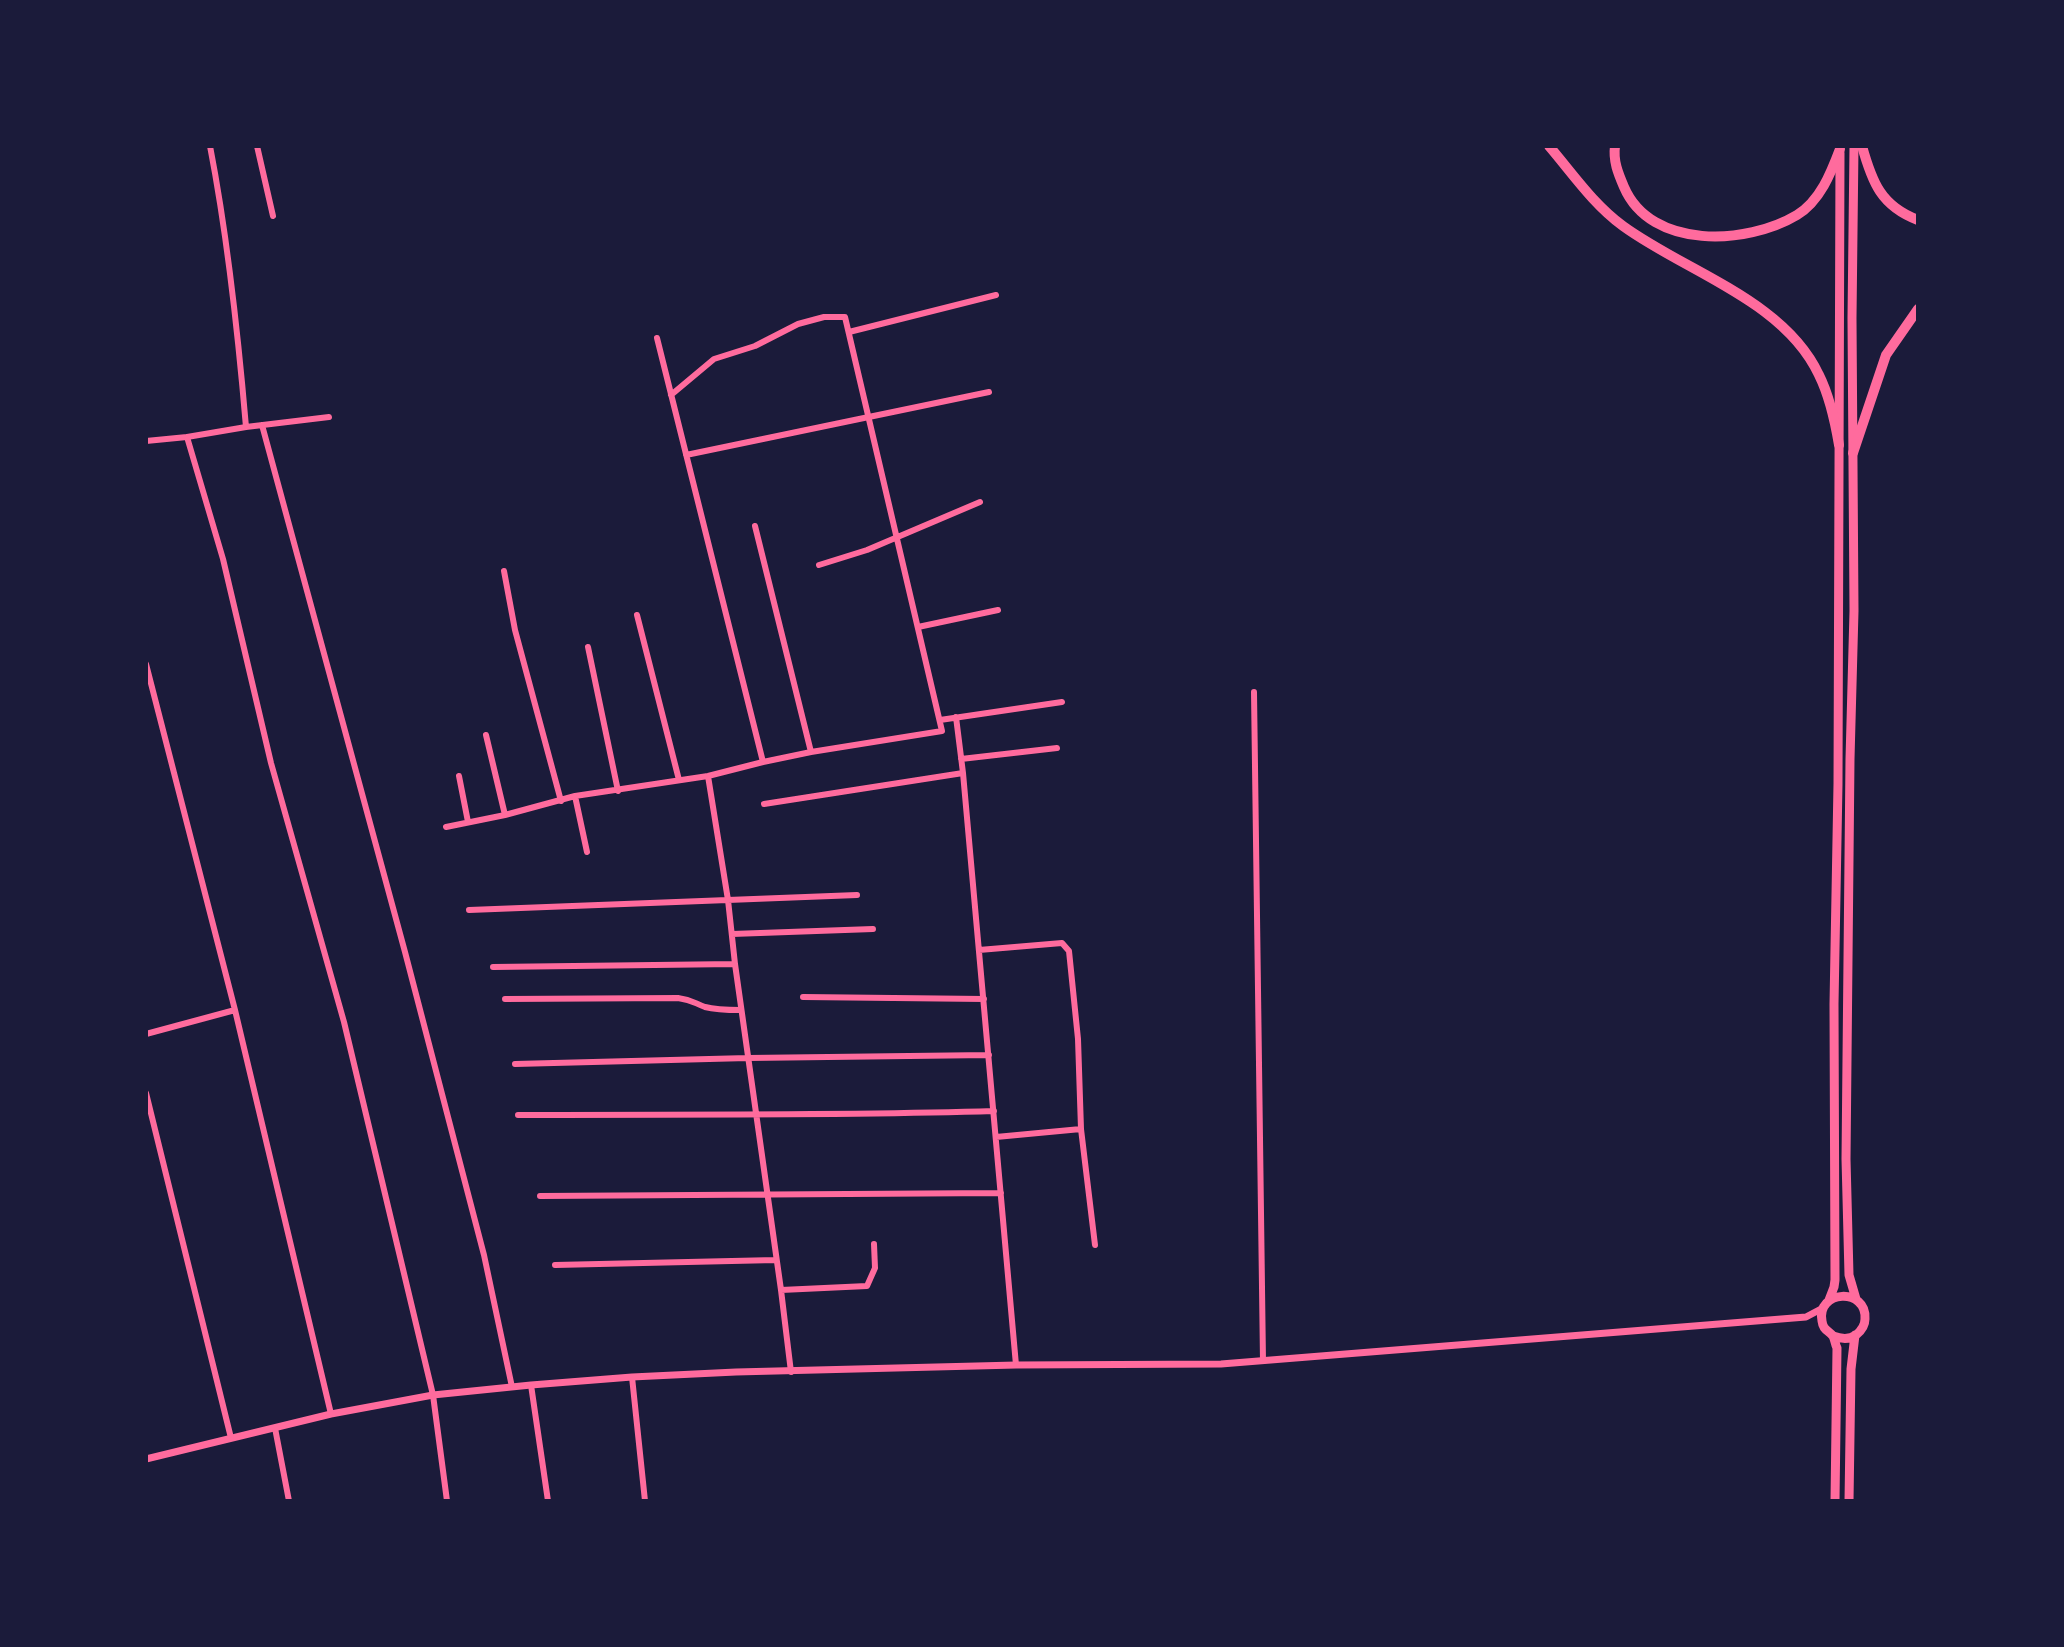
<!DOCTYPE html>
<style>
body{margin:0}
#map{position:relative;width:2064px;height:1647px;overflow:hidden;background:#1b1b3a;font-family:Commissioner,sans-serif}
canvas{display:block}
.frame{position:absolute;inset:0;border:148px solid #1b1b3a;pointer-events:none}
</style>
<div id="map">
<canvas width="2064" height="1647"></canvas>
<div class="frame"></div>
</div>
<script>
const ctx = document.querySelector('canvas').getContext('2d');
ctx.lineJoin = 'round';
function trace(path, color, width, dash) { ctx.strokeStyle = color; ctx.lineWidth = width; ctx.lineCap = dash ? 'butt' : 'round'; ctx.setLineDash(dash || []); ctx.stroke(path); }
const minor = new Path2D(`
 M210 146C228 239 238 333 246 427
 M257 146 273 216
 M849 332 996 295
 M657 338 763 762
 M262 425 405 952 484 1255 512 1387
 M187 437 223 559 271 763 344 1022 433 1395 447 1501
 M146 441 187 437 246 427 329 417
 M686 455 989 392
 M755 526 811 752
 M819 565 867 550 980 502
 M504 571 515 630 561 801
 M637 615 679 780
 M918 627 998 610
 M588 647 618 791
 M146 664 235 1010 331 1414
 M1254 692 1263 1361
 M940 720 1062 702
 M486 735 505 815
 M961 759 1057 748
 M963 773 1016 1365
 M459 776 468 822
 M708 776 728 900 735 964 781 1290 791 1372
 M575 796 587 852
 M764 804 963 773 956 717
 M446 827 505 815 575 796 708 776 763 762 811 752 942 731 845 317H824L798 324 755 346 714 359 671 395
 M469 910 857 895
 M732 934 873 929
 M979 950 1062 943 1069 951 1078 1039 1081 1129 1095 1245
 M493 967 735 964
 M803 997 984 999
 M505 999 678 998C693 1000 694 1003 705 1007 716 1010 730 1010 741 1010
 M146 1034 235 1010
 M515 1064 748 1058 989 1055
 M146 1093 231 1438
 M518 1115C677 1114 835 1116 994 1111
 M996 1137 1081 1129
 M540 1196 1001 1193
 M555 1265 776 1260
 M781 1290 867 1286 875 1268 874 1244
 M632 1377 645 1501
 M531 1385 548 1501
 M275 1428 289 1501`);
const tertiary = new Path2D(`
 M146 1459 331 1414 433 1395 531 1385 632 1377 736 1372 1016 1365 1221 1364 1806 1317 1823 1308`);
const trunk = new Path2D(`
 M1854 146 1852 318 1854 611 1850 759 1846 1159 1849 1275 1856 1299
 M1829 1300 1834 1287 1835 1280 1834 1004 1838 784 1840 153
 M1833 1336C1841 1339 1849 1340 1856 1335 1861 1331 1865 1325 1865 1319 1867 1287 1816 1290 1822 1321 1823 1330 1828 1330 1833 1336 1835 1340 1835 1344 1837 1348L1835 1501
 M1849 1501 1851 1369 1855 1335`);
const motorway = new Path2D(`
 M1549 146C1573 174 1593 204 1623 226 1686 272 1784 300 1819 375 1830 397 1835 421 1839 445
 M1615 146C1613 161 1618 173 1624 187 1651 250 1747 245 1797 215 1820 201 1831 173 1840 149
 M1862 146C1872 182 1881 206 1918 220
 M1853 453 1886 355 1918 309`);
trace(minor, '#ff6b9d', 6);
trace(tertiary, '#ff6b9d', 7);
trace(trunk, '#ff6b9d', 9);
trace(motorway, '#ff6b9d', 10);
</script>
